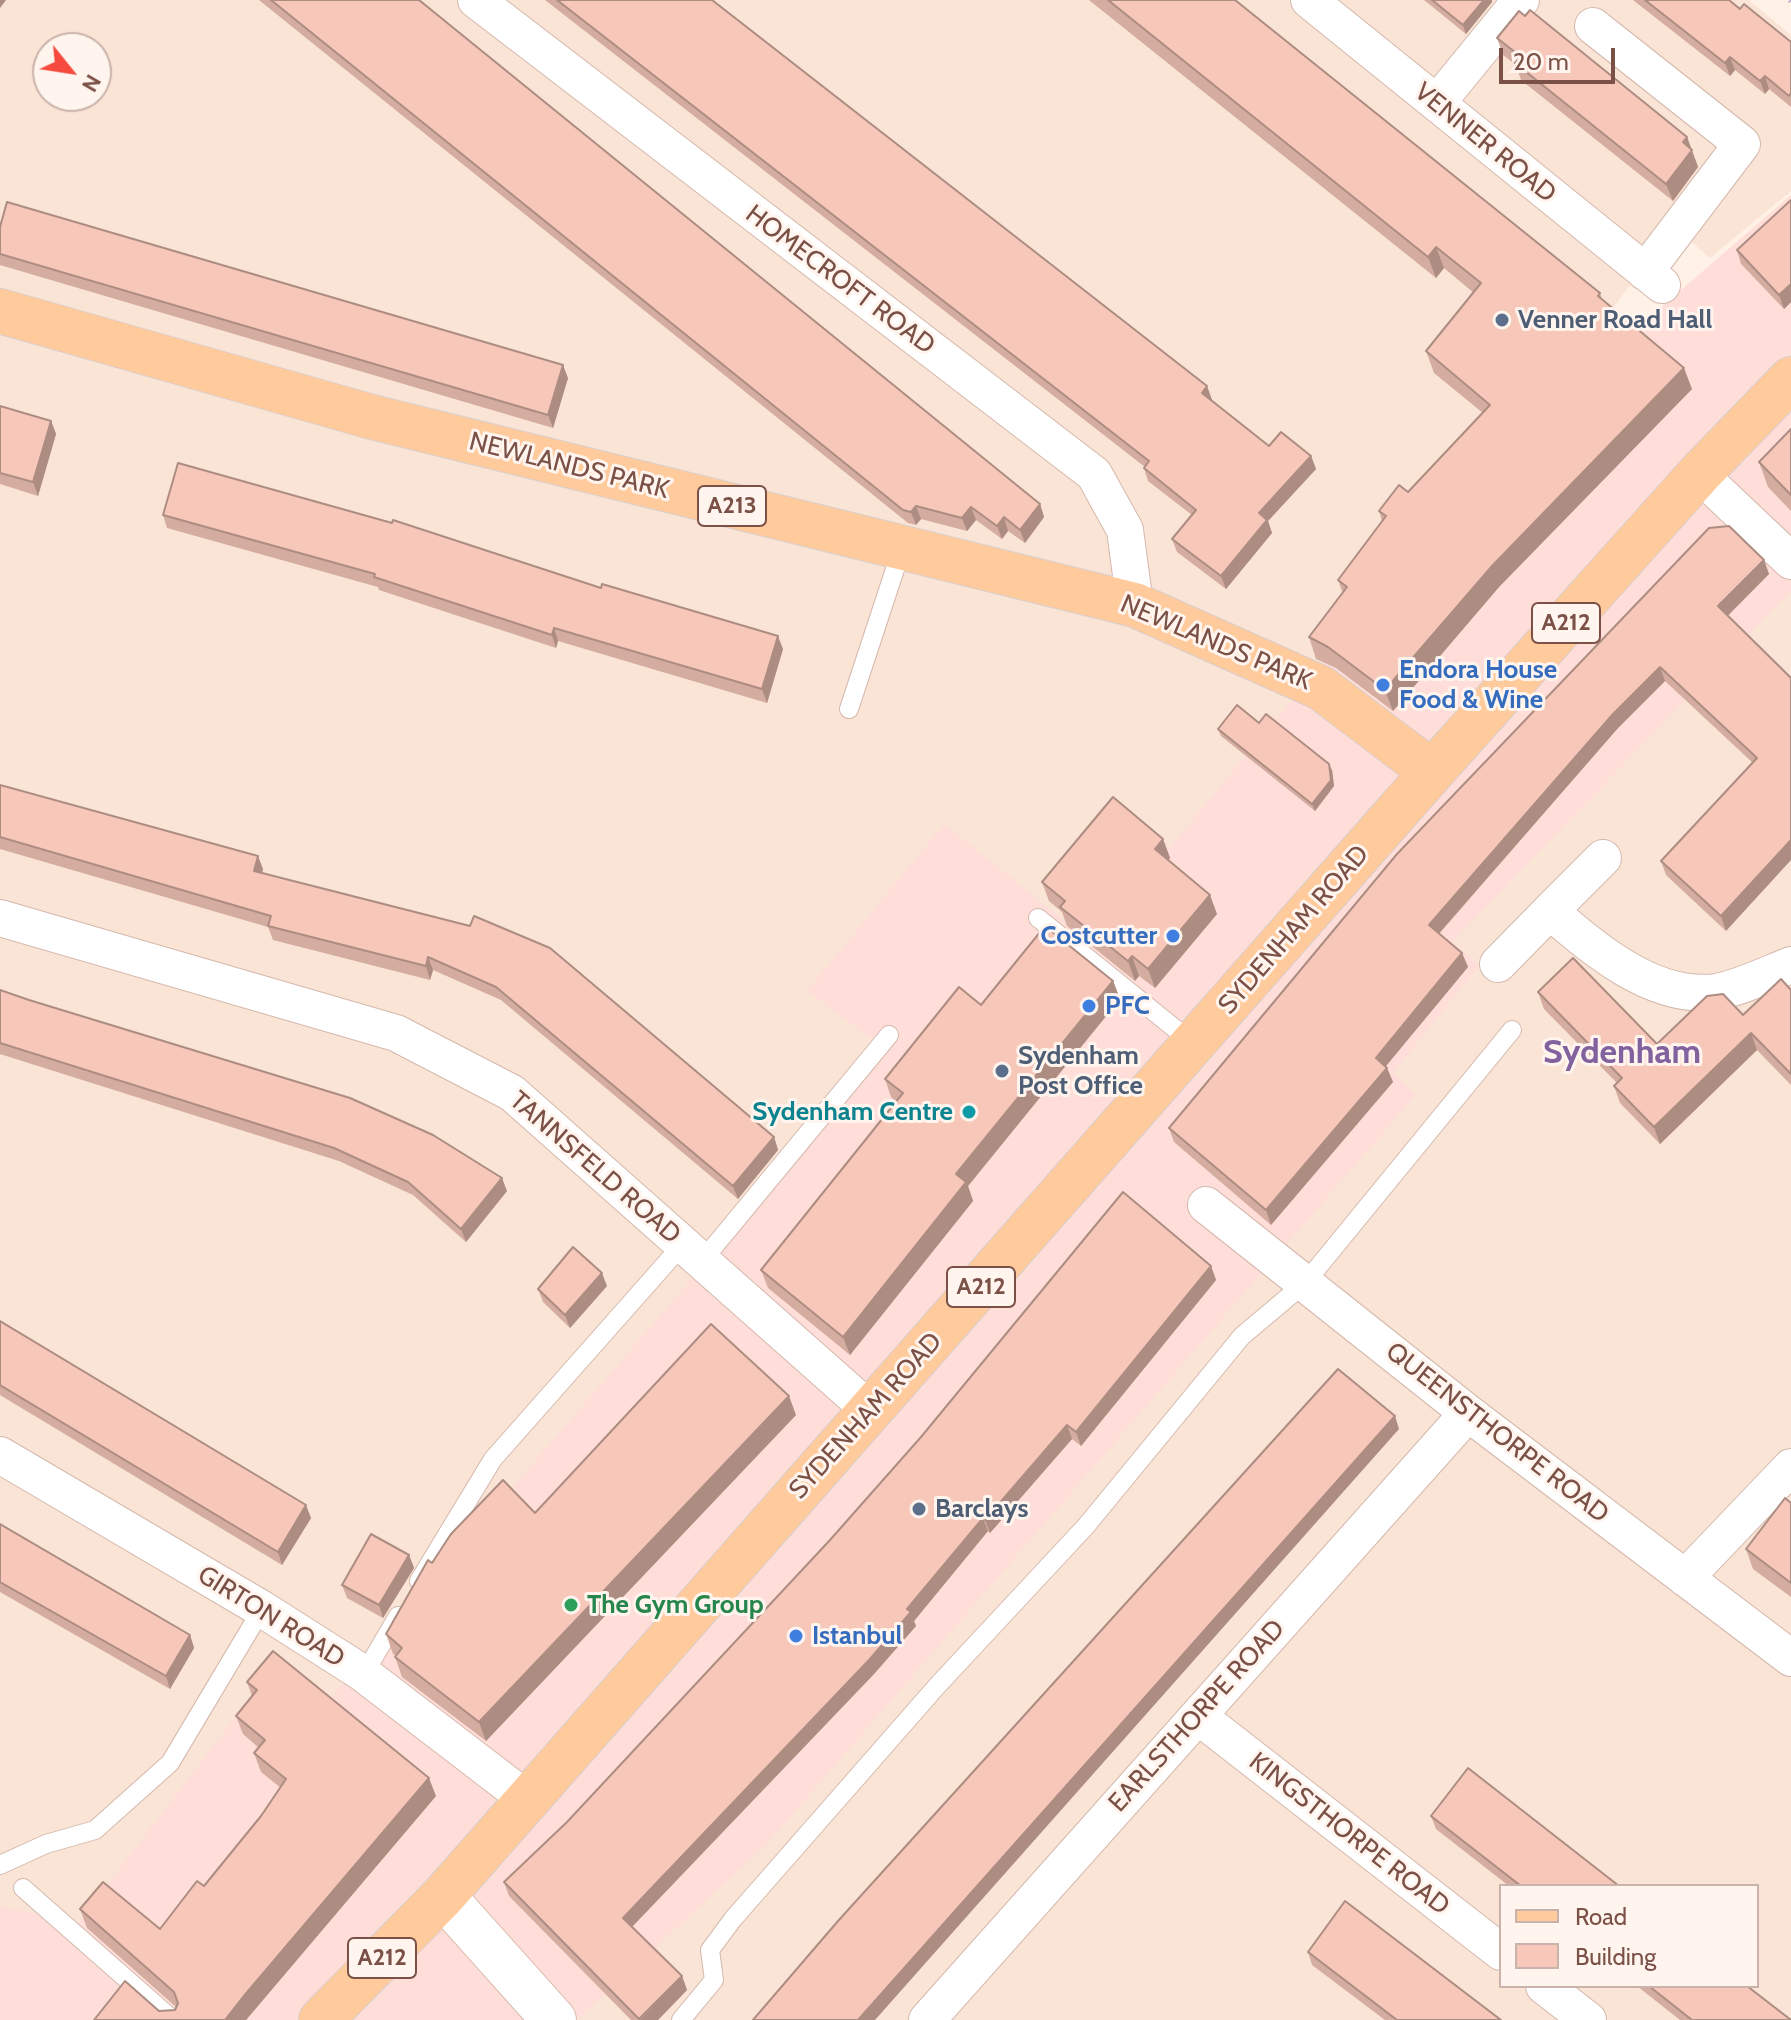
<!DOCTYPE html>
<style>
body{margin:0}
#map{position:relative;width:1791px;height:2020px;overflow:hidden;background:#fff1e5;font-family:Cabin,sans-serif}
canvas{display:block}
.legend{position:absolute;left:1499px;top:1884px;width:260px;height:104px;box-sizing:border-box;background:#fff5ee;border:2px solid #cab3ab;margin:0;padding:10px 14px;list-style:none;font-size:24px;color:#7b5147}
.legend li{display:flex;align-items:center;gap:16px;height:40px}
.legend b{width:40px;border:2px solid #cab3ab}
.north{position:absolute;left:32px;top:32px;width:80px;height:80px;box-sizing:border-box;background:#fff5ee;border:2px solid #cab3ab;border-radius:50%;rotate:120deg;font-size:22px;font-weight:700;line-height:32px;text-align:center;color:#7b5147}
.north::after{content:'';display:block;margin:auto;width:28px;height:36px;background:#f54a3d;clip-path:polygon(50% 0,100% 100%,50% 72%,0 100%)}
.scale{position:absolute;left:1499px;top:48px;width:116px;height:36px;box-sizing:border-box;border:4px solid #7b5147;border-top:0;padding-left:10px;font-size:24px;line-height:28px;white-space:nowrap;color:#7b5147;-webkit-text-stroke:6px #fff5ee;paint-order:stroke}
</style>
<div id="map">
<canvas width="1791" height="2020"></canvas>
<ul class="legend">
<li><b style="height:10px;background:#ffca9c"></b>Road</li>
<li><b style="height:22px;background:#f7c8ba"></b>Building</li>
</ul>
<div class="north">N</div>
<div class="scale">20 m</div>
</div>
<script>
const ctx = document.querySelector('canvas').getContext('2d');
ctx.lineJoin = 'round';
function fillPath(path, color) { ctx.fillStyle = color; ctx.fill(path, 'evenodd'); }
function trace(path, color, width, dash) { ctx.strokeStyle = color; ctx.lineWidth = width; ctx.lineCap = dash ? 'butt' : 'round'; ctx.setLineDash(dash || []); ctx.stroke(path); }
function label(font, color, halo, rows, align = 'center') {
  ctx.font = font + ' Cabin,sans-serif'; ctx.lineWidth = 6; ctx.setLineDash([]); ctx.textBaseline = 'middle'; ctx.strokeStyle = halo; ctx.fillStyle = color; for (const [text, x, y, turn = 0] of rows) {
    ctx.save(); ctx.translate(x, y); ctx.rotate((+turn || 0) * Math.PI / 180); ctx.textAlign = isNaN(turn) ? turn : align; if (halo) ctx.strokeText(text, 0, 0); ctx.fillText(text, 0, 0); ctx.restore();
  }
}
const residential = new Path2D(`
 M0 0H1749L1791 35V191L1710 258 1674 227 319 2020H0ZM48 48H96V96H48Z
 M1791 543V2020H375ZM1501 1886H1757V1986H1501Z`);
const commercial = new Path2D(`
 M1791 195V591L1452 942 1479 966 1393 1073 1416 1095 767 1844 577 2020H0V1906L78 1923 279 1660 330 1699 888 1051 807 991 944 824 1091 942 1510 438Z`);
const lane = new Path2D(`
 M849 709 902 548
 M1038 918 1194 1044
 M702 1261 889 1035
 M419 1581 493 1459 683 1244
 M364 1674 398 1616
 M0 1865 46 1844 95 1830 170 1763 262 1609
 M23 1888 173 2020
 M681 2020 714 1980 710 1950 733 1919 937 1686 1086 1526 1242 1336 1305 1283 1512 1030`);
const street = new Path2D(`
 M476 0 1094 474 1125 530 1135 605
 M1309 0 1662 285
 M1593 26 1742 144 1645 272
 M1437 103 1521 0
 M1699 474 1791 561
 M1550 911 1603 858
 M0 918 396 1033 512 1093 871 1411
 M1498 964 1550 911C1594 949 1653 1000 1716 992 1740 988 1768 974 1791 965
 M1206 1205 1468 1413 1791 1658
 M0 1455 262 1609 361 1672 528 1800
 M1685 1578 1791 1467
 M1198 1716 1501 1952
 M1544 1986 1588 2020
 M927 2020 1468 1413`);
const secondary = new Path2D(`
 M443 1896 554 2020`);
const primary = new Path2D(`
 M0 311 372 417 1135 605 1321 688 1432 772
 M321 2020 443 1896 1432 772 1699 474 1791 379`);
const rail = new Path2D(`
 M1790 0 1791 1`);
const wall = new Path2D(`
 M259 0H419L1040 504 1044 517 1025 543 1008 531 1002 539 976 520 967 531 921 519 916 525 908 523Z
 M545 0H712L1207 386 1212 400 1269 446 1311 456 1316 469 1268 521 1272 533 1226 589 1177 552 1172 539 1192 515 1148 481 1144 468 1145 467Z
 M1089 0H1235L1600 293 1602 300 1692 389 1499 587 1393 711 1336 668 1316 659 1309 637 1343 594 1338 580 1382 521 1379 511 1408 492 1483 413 1434 373 1426 351 1474 293 1444 268 1436 278Z
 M1424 0H1492V2L1466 34Z
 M1633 0H1729L1791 42V107L1769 89 1765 94 1735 70 1730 76Z
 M1497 38 1687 137 1698 167 1673 201 1521 80 1516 65 1503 55Z
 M1791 200V302L1784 309 1741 264 1737 250Z
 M0 227 568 378 553 428 0 265Z
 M0 406 51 421 56 434 38 496 0 484Z
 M1791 429V511L1768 487 1759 462Z
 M163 515 783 649 767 703 558 641 556 648 379 590 378 587 167 528Z
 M1764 560 1769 574 1728 616 1791 678 1726 931 1666 875 1661 861 1753 763 1665 681 1618 728 1439 934 1462 953 1468 967 1386 1066 1393 1082 1271 1225 1174 1142 1169 1128Z
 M1259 723 1332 770 1334 786 1315 811 1221 736 1218 729Z
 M0 785 263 869 262 873 470 926 774 1137 778 1150 738 1199 501 1000 433 970 430 980 273 940 268 927 0 849Z
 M1163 839 1170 858 1168 860 1217 914 1155 988 1139 976 1135 981 1067 926 1062 912 1049 901 1042 882Z
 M1113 981 1120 999 968 1186 973 1201 850 1355 768 1288 761 1270 896 1101 891 1097 885 1079 981 1005Z
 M0 990 507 1191 466 1242 413 1195 339 1161 0 1054Z
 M1791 990V1085L1757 1050 1660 1144 1620 1103 1614 1086 1617 1083 1544 1009 1538 992 1657 1044 1743 1015Z
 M1211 1266 1216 1280 1081 1446 1072 1439 990 1533 988 1531 914 1621 916 1626 874 1674 632 1927 682 1976 687 1990 658 2020H631L509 1896 504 1882Z
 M607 1286 570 1328 543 1302 538 1289Z
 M0 1321 311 1518 282 1565 0 1395Z
 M796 1415 486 1741 402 1677 395 1657 396 1656 393 1654 386 1634 432 1563 535 1513Z
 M1791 1503V1597L1753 1569 1746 1549Z
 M0 1524 190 1635 194 1648 170 1689 0 1592Z
 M409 1555 414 1568 383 1618 347 1598 342 1585Z
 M247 1682 436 1796 246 2020 159 2011 175 2010 176 2007 87 1928 80 1909 160 1929 204 1886 261 1816 281 1788 261 1772 254 1753 259 1748 243 1734 236 1716 252 1696Z
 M1431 1816 1619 1886H1509L1436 1829Z
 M1308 1952 1501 2020H1385L1312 1965Z
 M1637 1986H1747L1791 2020H1680Z`);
const shadedWall = new Path2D(`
 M0 0H6L0 8Z
 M1484 0H1492V2L1466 34 1463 25Z
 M1730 57 1735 70 1730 76 1725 63Z
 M1765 76 1769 89 1765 94 1760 81Z
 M1687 137 1698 167 1673 201 1666 184 1683 142Z
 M1436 247 1444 268 1436 278 1428 257Z
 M1791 284V302L1784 309 1779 295Z
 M563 365 568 378 553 428 548 415Z
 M1684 368 1692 389 1499 587 1393 711 1385 690 1492 566Z
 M1207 386 1212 400 1207 406 1202 393Z
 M51 421 56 434 38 496 33 482Z
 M1311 456 1316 469 1268 521 1272 533 1226 589 1221 576 1259 513Z
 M1040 504 1044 517 1025 543 1020 530Z
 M916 506 921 519 916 525 911 512Z
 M971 507 976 520 967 531 962 518Z
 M1004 517 1008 531 1002 539 997 526Z
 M1764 560 1769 574 1723 620 1718 606Z
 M554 628 558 641 556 648 552 635Z
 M778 636 783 649 767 703 762 689Z
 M1660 667 1665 681 1618 728 1434 939 1429 925 1613 714Z
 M1329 764 1332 770 1334 786 1315 811 1312 804Z
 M1163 839 1170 858 1162 868 1155 849Z
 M1791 840V860L1726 931 1721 916Z
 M258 856 263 869 259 884 254 871Z
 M1210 895 1217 914 1155 988 1148 969Z
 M1462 953 1468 967 1381 1072 1376 1058Z
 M1132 956 1139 976 1135 981 1128 961Z
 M428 957 433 970 430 980 426 966Z
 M1113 981 1120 999 968 1186 973 1201 850 1355 843 1337 956 1174Z
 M1751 1033 1757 1050 1660 1144 1654 1127Z
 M1387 1068 1393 1082 1271 1225 1266 1210Z
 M774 1137 778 1150 738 1199 733 1186Z
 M502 1178 507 1191 466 1242 461 1229Z
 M1211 1266 1216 1280 1081 1446 1076 1432Z
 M602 1273 607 1286 570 1328 565 1315Z
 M789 1396 796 1415 486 1741 479 1722Z
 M1395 1416 1399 1429 875 2020H858Z
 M1067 1425 1072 1439 990 1533 985 1520Z
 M306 1505 311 1518 282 1565 278 1552Z
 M983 1518 988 1531 914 1621 916 1626 874 1674 628 1931 623 1918 907 1609Z
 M409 1555 414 1568 383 1618 379 1605Z
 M190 1635 194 1648 170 1689 166 1676Z
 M429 1778 436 1796 246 2020H225L243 1997Z
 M682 1976 687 1990 658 2020H640Z`);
const building = new Path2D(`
 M271 0H419L1040 504 1020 530 1004 517 997 526 971 507 962 518 916 506 911 512 903 510Z
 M557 0H712L1207 386 1202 393 1269 446 1281 432 1311 456 1259 513 1267 520 1221 576 1172 539 1196 510 1144 468 1149 461Z
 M1108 0H1235L1600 293 1598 296 1684 368 1492 566 1385 690 1328 647 1309 637 1347 587 1338 580 1386 516 1379 511 1399 485 1408 492 1490 405 1426 351 1481 283 1436 247 1428 257Z
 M1432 0H1484L1463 25Z
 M1645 0H1729L1740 9 1744 4 1791 42V93L1789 96 1765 76 1760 81 1730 57 1725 63Z
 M1530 10 1687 137 1683 142 1692 150 1666 184 1515 63 1520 56 1497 38 1519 11 1525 16Z
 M1791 200V284L1779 295 1737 250Z
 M7 202 563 365 548 415 0 254V227Z
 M0 406 51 421 33 482 0 473Z
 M1791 429V495L1759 462Z
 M178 463 392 523 393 520 601 588 602 584 778 636 762 689 554 628 552 635 374 577 375 574 163 515Z
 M1729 526 1764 560 1718 606 1791 678V840L1721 916 1661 861 1757 758 1660 667 1613 714 1429 925 1462 953 1376 1058 1387 1068 1266 1210 1169 1128 1397 854 1709 528Z
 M1237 705 1259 723 1266 714 1329 764 1331 780 1312 804 1218 729Z
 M0 785 258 856 254 871 470 926 474 916 550 948 774 1137 733 1186 496 987 428 957 426 966 268 926 271 916 0 837Z
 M1113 797 1163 839 1155 849 1210 895 1148 969 1132 956 1128 961 1060 907 1065 901 1042 882Z
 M1045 926 1113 981 956 1174 966 1182 843 1337 761 1270 903 1093 885 1079 959 987 981 1005Z
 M1573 958 1657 1044 1707 996 1723 994 1743 1015 1781 979 1791 990V1074L1751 1033 1654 1127 1614 1086 1622 1078 1538 992Z
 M0 990 29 1000 350 1098 433 1135 502 1178 461 1229 408 1182 334 1148 0 1043Z
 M1123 1192 1211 1266 1076 1432 1067 1425 985 1520 983 1518 907 1609 911 1612 869 1660 623 1918 682 1976 639 2019 504 1882 567 1822 830 1540 921 1437Z
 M573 1247 602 1273 565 1315 538 1289Z
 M0 1321 306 1505 278 1552 0 1385Z
 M711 1324 789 1396 479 1722 395 1657 402 1648 386 1634 428 1560 432 1563 451 1534 503 1480 535 1513Z
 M1338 1369 1395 1416 858 2020H753L838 1921Z
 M1785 1498 1791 1503V1583L1746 1549Z
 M0 1524 190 1635 166 1676 0 1582Z
 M371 1534 409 1555 379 1605 342 1585Z
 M273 1651 429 1778 243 1997 225 2020H94L125 1981 159 2011 175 2010 178 2003 174 1992 80 1909 103 1882 160 1929 197 1881 204 1886 261 1816 286 1779 254 1753 265 1740 236 1716 257 1690 247 1682Z
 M1468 1768 1619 1886H1521L1431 1816Z
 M1345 1901 1501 2020H1397L1308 1952Z
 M1649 1986H1747L1791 2020H1692Z`);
const markers = [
 [1502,320,8,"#5c6f8a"],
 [1383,685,8,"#3f7fe0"],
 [1173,936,8,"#3f7fe0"],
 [1089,1006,8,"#3f7fe0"],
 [1002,1071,8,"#5c6f8a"],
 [969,1112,8,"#0f9aa8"],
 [919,1509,8,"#5c6f8a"],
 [571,1605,8,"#2e9e5b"],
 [796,1636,8,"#3f7fe0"]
];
const shields = [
 [732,506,68],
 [1566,623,68],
 [981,1287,68],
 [382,1958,68]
];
const shieldNames = [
 ["A213",732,506],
 ["A212",1566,623],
 ["A212",981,1287],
 ["A212",382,1958]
];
const streetNames = [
 ["VENNER ROAD",1485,143,39],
 ["HOMECROFT ROAD",840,280,37],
 ["NEWLANDS PARK",569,466,14],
 ["NEWLANDS PARK",1216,643,23],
 ["SYDENHAM ROAD",1294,930,-49],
 ["TANNSFELD ROAD",595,1168,41],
 ["SYDENHAM ROAD",866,1416,-48],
 ["QUEENSTHORPE ROAD",1497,1433,38],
 ["GIRTON ROAD",271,1617,32],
 ["EARLSTHORPE ROAD",1197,1716,-48],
 ["KINGSTHORPE ROAD",1349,1834,38]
];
const serviceNames = [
 ["Venner Road Hall",1518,320],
 ["Sydenham",1018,1056],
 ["Post Office",1018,1086],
 ["Barclays",935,1509]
];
const shopNames = [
 ["Endora House",1399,670],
 ["Food & Wine",1399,700],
 ["Costcutter",1157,936,"right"],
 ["PFC",1105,1006],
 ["Istanbul",812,1636]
];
const cultureNames = [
 ["Sydenham Centre",953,1112]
];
const leisureNames = [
 ["The Gym Group",587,1605]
];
const districtNames = [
 ["Sydenham",1622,1053]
];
fillPath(residential, '#f9e4d5');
fillPath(commercial, '#ffded9');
trace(lane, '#d5b8ac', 20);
trace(street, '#d5b8ac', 38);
trace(secondary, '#dab9ab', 46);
trace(primary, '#dacecb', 46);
trace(lane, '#fff', 18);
trace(street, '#fff', 36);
trace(secondary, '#fff', 44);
trace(primary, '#ffca9c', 44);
trace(rail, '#b1a1ca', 6, [12, 8]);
fillPath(wall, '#d4aca0');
fillPath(shadedWall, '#ad8c82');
fillPath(building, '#f7c8ba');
trace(building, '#ad8c82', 2);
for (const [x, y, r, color] of markers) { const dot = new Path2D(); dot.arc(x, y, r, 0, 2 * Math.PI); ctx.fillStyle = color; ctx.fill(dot); trace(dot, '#fff5ee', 3); }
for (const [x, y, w] of shields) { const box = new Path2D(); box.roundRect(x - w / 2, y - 20, w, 40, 6); ctx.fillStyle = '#fff5ee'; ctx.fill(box); trace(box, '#7b5147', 2); }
label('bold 24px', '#7b5147', null, shieldNames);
label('26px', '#7b5147', '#fff5ee', streetNames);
label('bold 26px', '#4e5e75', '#fff5ee', serviceNames, 'left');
label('bold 26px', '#366cbe', '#fff5ee', shopNames, 'left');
label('bold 26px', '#0d838f', '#fff5ee', cultureNames, 'right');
label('bold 26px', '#27864d', '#fff5ee', leisureNames, 'left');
label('bold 34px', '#81629f', '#fff5ee', districtNames);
</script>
